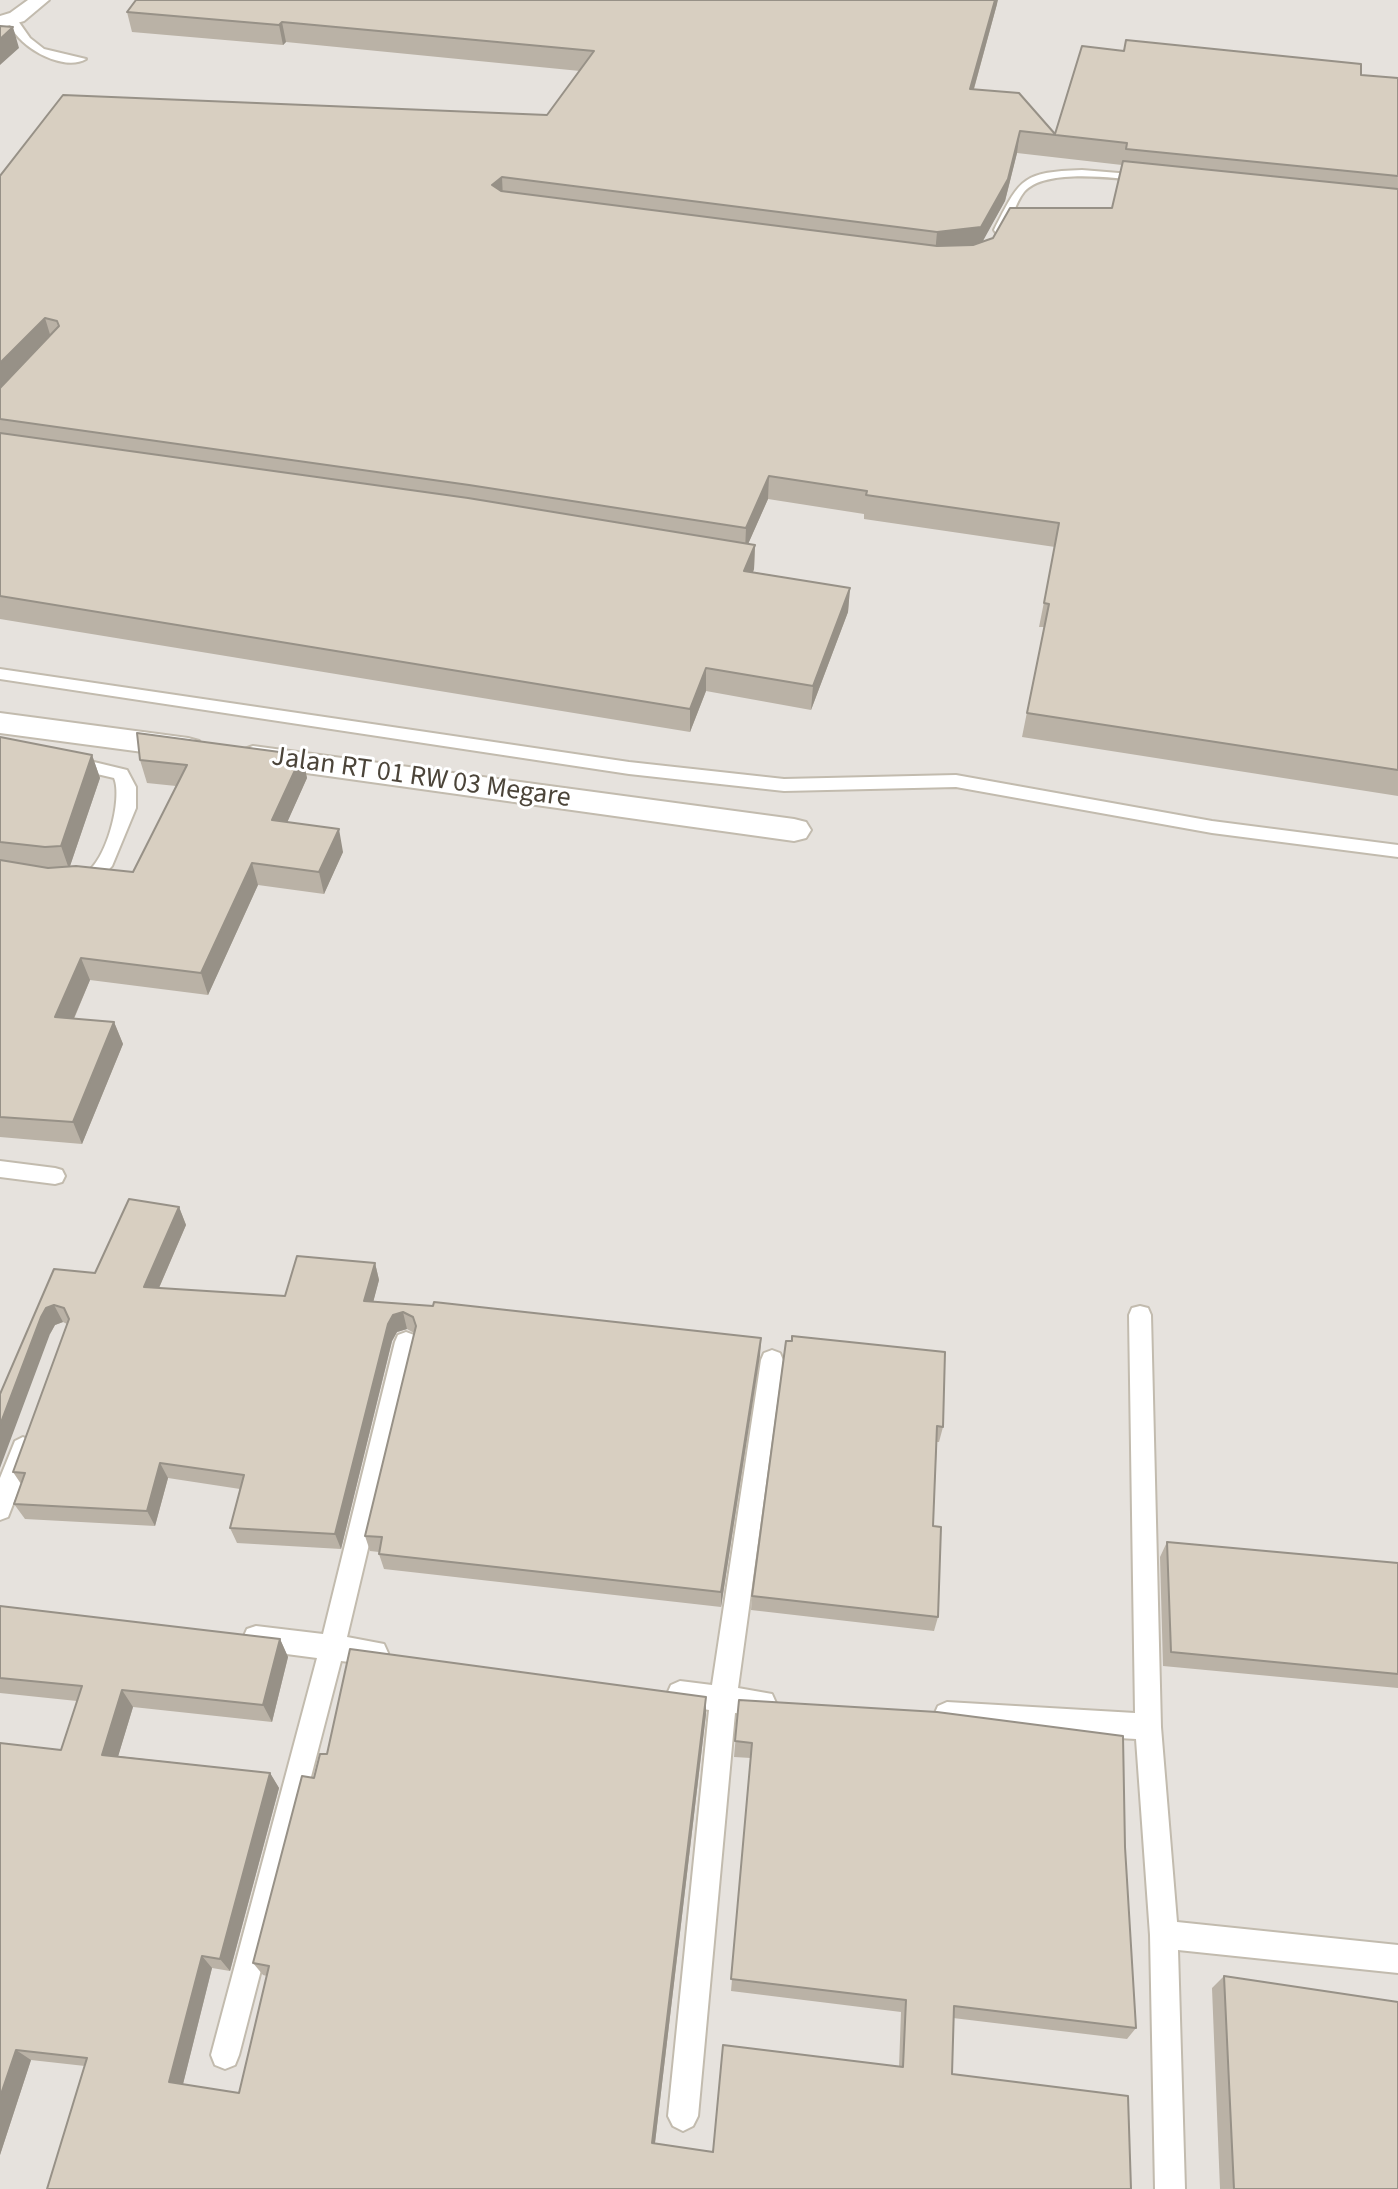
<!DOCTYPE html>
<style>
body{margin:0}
canvas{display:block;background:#f6f3ec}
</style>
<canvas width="1398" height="2189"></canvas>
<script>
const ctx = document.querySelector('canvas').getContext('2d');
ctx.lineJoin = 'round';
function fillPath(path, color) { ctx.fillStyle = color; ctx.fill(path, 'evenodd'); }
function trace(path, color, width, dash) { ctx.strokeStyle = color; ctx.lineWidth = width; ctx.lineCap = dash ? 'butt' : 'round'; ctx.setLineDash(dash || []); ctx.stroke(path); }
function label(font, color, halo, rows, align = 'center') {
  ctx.font = font + ' "Source Sans 3",sans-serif'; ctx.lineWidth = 6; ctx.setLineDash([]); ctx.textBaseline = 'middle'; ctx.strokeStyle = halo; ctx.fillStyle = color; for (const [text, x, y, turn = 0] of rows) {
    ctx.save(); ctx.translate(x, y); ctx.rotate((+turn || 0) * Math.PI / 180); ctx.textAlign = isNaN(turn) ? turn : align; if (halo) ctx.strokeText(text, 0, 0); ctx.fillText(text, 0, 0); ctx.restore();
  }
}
const industrial = new Path2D(`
 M0 0H1398V2189H0Z`);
const lane = new Path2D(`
 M8 18H16L30 38 44 49 86 59C62 73 12 44 8 18Z
 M1082 170 1143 175 1149 178 1143 181C1114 178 1045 168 1024 192 1015 203 1012 220 1004 233H996L994 230C1020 179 1021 172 1082 170Z
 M0 669 629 762 784 779 956 775 1212 821 1398 845V857L1212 833 956 787 784 791 629 774 0 679Z
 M69 756 127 770 136 787V808L112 866 97 882 79 886 70 880 73 876C77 874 81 875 85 873 106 863 123 798 114 778L63 766 61 762Z
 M0 1161 55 1168 62 1170 65 1176 62 1182 55 1184 0 1177Z
 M1140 1306 1148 1308 1151 1315 1161 1727 1177 1922 1398 1945V1973L1178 1950 1185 2189H1155L1150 1935 1136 1739 947 1728 938 1724 934 1715 938 1706 947 1702 1135 1713 1129 1315 1132 1308Z
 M406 1332 414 1335 417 1342 347 1637 384 1644 388 1653 384 1662 375 1665 341 1661 239 2055 235 2065 225 2069 215 2065 211 2055 317 1658 256 1650 247 1647 243 1638 247 1629 256 1626 323 1634 395 1342 398 1335Z
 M772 1350 780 1353 783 1360 738 1688 772 1694 776 1703 772 1712 763 1716 735 1713 698 2116 693 2126 683 2131 673 2126 668 2116 709 1710 671 1703 667 1694 671 1685 680 1681 712 1685 761 1360 764 1353Z
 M23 1437 31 1441 35 1448 8 1517 0 1520V1478L15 1441Z`);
const street = new Path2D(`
 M28 0H49L24 21 0 28V16L10 13Z
 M0 713 188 738 199 741 204 748 199 755 188 758 0 733Z
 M253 746 794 819 806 822 811 830 806 838 794 841 242 764 237 757 242 750Z`);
const wall = new Path2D(`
 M997 4 974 89 1055 134 1361 75 1398 78V796L1022 737 1044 627H1039L1055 547 864 519V514L768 499 748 544 755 545 754 569 753 572 850 588 848 612 811 710 706 691 690 732 0 619V176L547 115 580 71 286 42 283 45 132 32 127 12ZM1017 153 1122 165 1112 208 982 241 1005 201Z
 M0 737 92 755 100 778 70 866 133 872 176 786 147 783 140 760 302 755 307 778 287 822 343 852 324 894 258 885 208 995 90 980 74 1019 114 1022 123 1044 82 1144 0 1137Z
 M179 1207 186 1225 159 1288 285 1296 375 1263 379 1280 373 1302 761 1338 760 1355 721 1607 384 1569 379 1554V1552L370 1551 365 1536 414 1333 407 1329 397 1332 392 1341 341 1549 237 1543 230 1528 240 1489 168 1478 155 1526 25 1519 14 1504 21 1484 13 1472 67 1324 63 1322 55 1325 50 1334 54 1269 95 1273Z
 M792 1341 943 1427 939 1442H937L933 1526 938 1617 934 1631 751 1610 752 1596Z
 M1167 1542 1398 1563V1688L1163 1666 1160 1557Z
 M0 1606 280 1639 288 1657 272 1722 133 1707 118 1756 270 1773 279 1788 230 1971 212 1968 183 2084 239 2093 267 1976 263 1975 253 1963 314 1778 327 1754 706 1697V1714L655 2143 713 2152 899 2067 901 2012 731 1991 751 1758 734 1757 739 1700 1125 1847 1136 2028 1127 2039 953 2018 952 2074 1131 2189H47L85 2066 31 2060 0 2155V1743L61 1750 77 1701 0 1693Z
 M1224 1976 1398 2189H1220L1212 1988Z`);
const shadedWall = new Path2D(`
 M995 0H998L997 4 968 110 970 89Z
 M282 22 286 42 283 45 279 25Z
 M13 27 19 48 0 65V39Z
 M1020 131 1017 153 1005 201 978 250 935 254 937 232Z
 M502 177 503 199 492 185Z
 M45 318 52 341 0 394V363Z
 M769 476 768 499 745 551 746 528Z
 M755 545 754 569 744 595V571Z
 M850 588 848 612 811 710 813 686Z
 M706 668V691L690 732V709Z
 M92 755 100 778 69 869 61 846Z
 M302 755 307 778 278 843 272 820Z
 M339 829 343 852 324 894 319 872Z
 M252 863 258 885 208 995 201 973Z
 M81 958 90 980 65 1039 55 1017Z
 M114 1022 123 1044 82 1144 73 1122Z
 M179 1207 186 1225 152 1304 144 1287Z
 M375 1263 379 1280 369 1318 364 1301Z
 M54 1305 63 1322 55 1325 50 1334 0 1468V1425L41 1317 46 1308Z
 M403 1312 407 1329 397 1332 392 1341 341 1549 335 1534 388 1324 393 1315Z
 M761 1338 760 1355 721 1607V1592Z
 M160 1463 168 1478 155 1526 147 1511Z
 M280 1639 288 1657 272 1722 263 1705Z
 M122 1690 133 1707 114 1770 102 1755Z
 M706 1697V1714L654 2151 652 2143Z
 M270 1773 279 1788 230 1971 220 1959Z
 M202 1956 212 1968 181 2092 169 2082Z
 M16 2050 31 2060 0 2155V2097Z`);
const building = new Path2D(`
 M136 0H995L970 89 1019 93 1055 134 1082 46 1124 51 1126 40 1361 64V75L1398 78V176L1126 149 1127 143 1020 131 1008 179 981 227 937 232 502 177 492 185 501 191 937 246 973 245 993 238 1010 208H1112L1123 161 1398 189V770L1027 713 1049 604 1044 603 1059 523 866 495 867 491 769 476 746 528 469 485 0 419V388L59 326 57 321 45 318 0 363V176L63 95 547 115 594 51 282 22 279 25 127 12Z
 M0 26 13 27 0 39Z
 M0 433 468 498 755 545 744 571 850 588 813 686 706 668 690 709 0 596Z
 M137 733 302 755 272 820 339 829 319 872 252 863 201 973 81 958 55 1017 114 1022 73 1122 0 1117V860L48 868 76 866 133 872 187 765 140 760Z
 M0 737 92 755 61 846 45 847 0 842Z
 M129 1199 179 1207 144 1287 285 1296 297 1256 375 1263 364 1301 433 1306 434 1302 761 1338 721 1592 379 1554 382 1537 365 1536 416 1326 413 1317 403 1312 393 1315 388 1324 335 1534 230 1528 244 1475 160 1463 147 1511 14 1504 25 1473 13 1472 69 1319 64 1308 54 1305 46 1308 41 1317 0 1425V1394L54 1269 95 1273Z
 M792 1336 945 1352 943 1427 937 1426 933 1526 941 1527 938 1617 752 1596 786 1341H792Z
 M1167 1542 1398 1563V1674L1171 1652Z
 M0 1606 280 1639 263 1705 122 1690 102 1755 270 1773 220 1959 202 1956 169 2082 239 2093 269 1966 253 1963 302 1776 314 1778 320 1754H327L350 1649 706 1697 652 2143 713 2152 723 2045 903 2067 906 2000 731 1979 752 1743 735 1741 739 1700 937 1712 1123 1736 1125 1847 1136 2028 954 2006 952 2074 1128 2096 1131 2189H47L87 2058 16 2050 0 2097V1743L61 1750 82 1686 0 1678Z
 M1224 1976 1398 2002V2189H1234Z`);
const streetNames = [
 ["Jalan RT 01 RW 03 Megare",421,779,8]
];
fillPath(industrial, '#e6e2dd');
trace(lane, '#c2bbae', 4);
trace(street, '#c2bbae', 4);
fillPath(lane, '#fff');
fillPath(street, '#fff');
fillPath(wall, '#bab2a6');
fillPath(shadedWall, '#979187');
fillPath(building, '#d8cfc1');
trace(building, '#979187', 2);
label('28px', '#4b4439', '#fff', streetNames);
</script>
